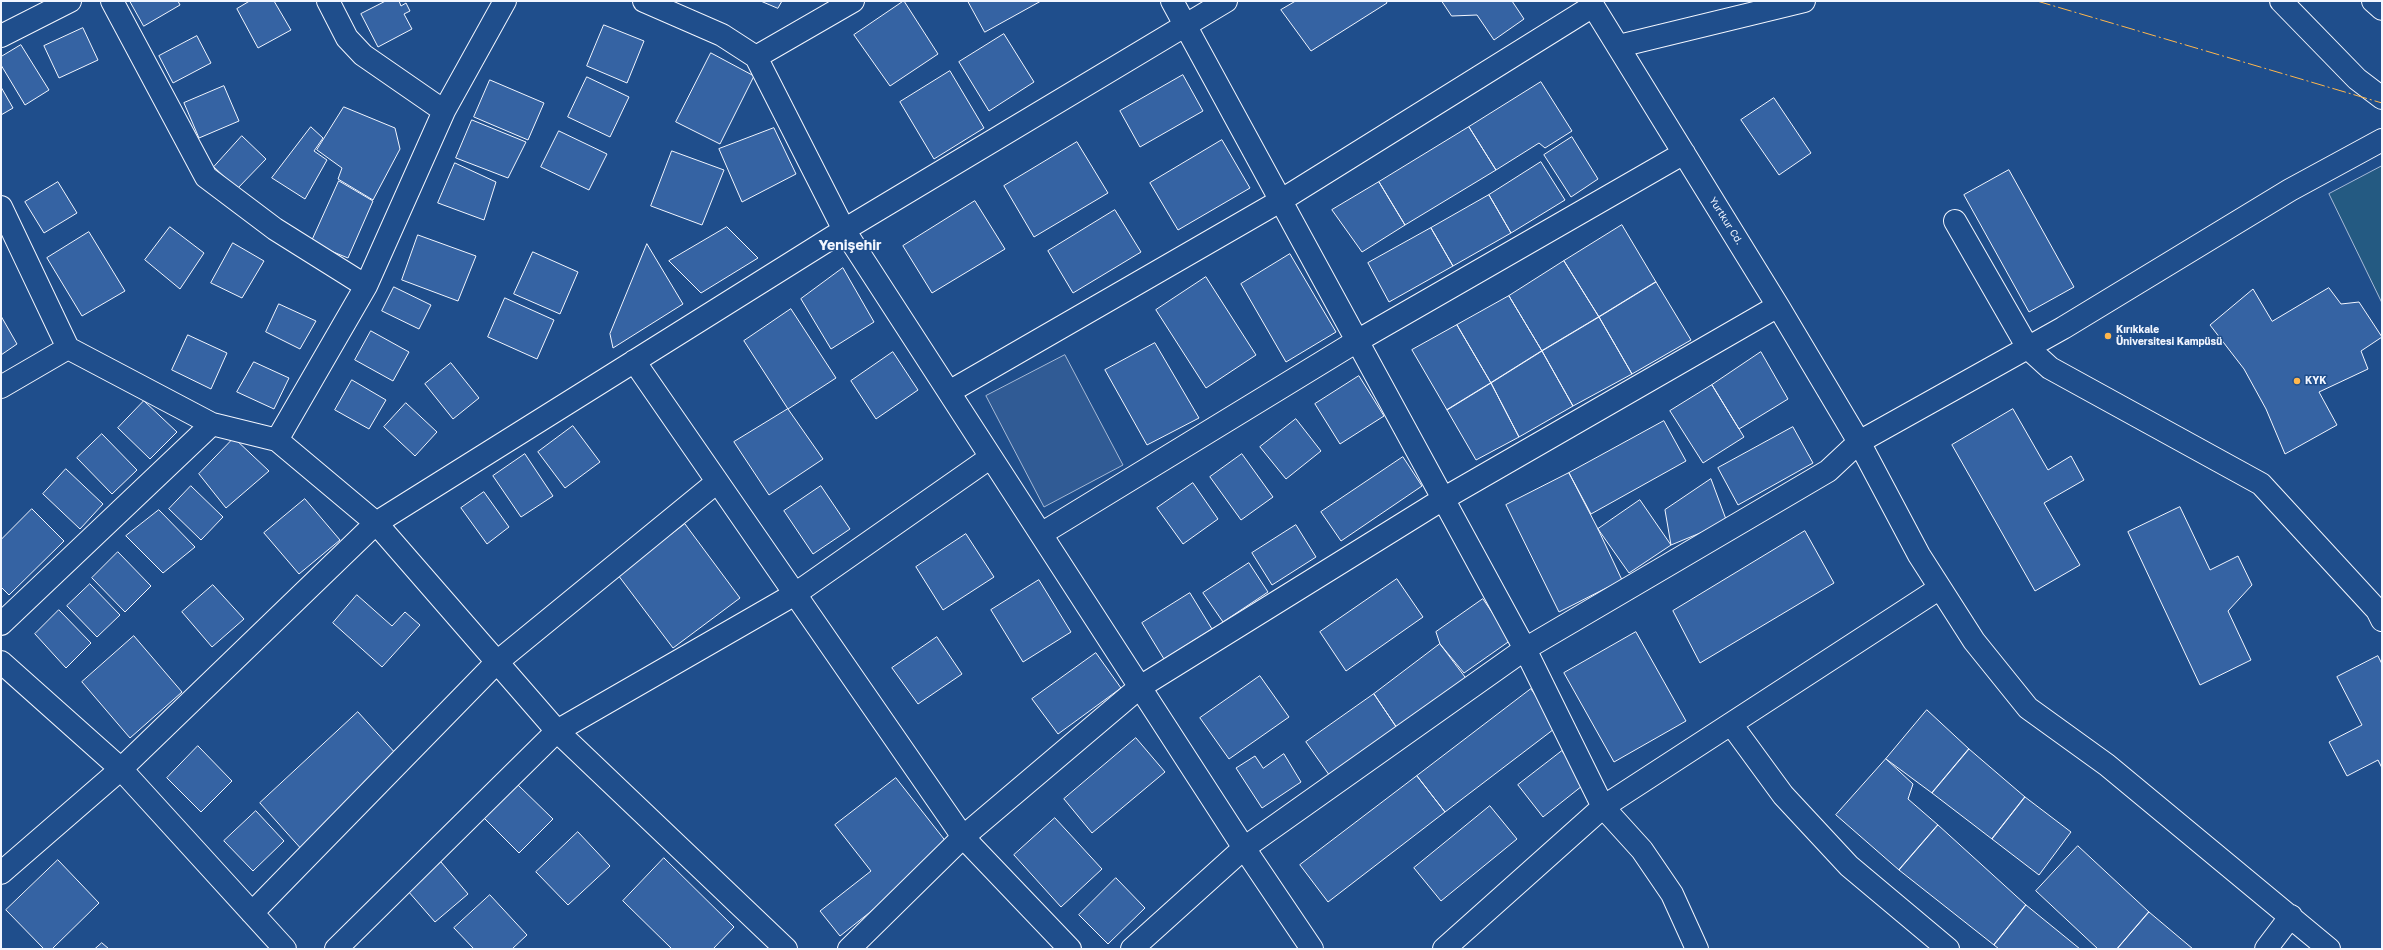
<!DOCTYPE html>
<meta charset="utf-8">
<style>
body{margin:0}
#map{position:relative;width:2383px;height:950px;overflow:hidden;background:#1f4e8c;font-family:"Golos Text",sans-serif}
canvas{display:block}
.frame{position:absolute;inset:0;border:2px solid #f2f6ff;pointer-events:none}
</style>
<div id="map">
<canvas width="2383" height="950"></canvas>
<div class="frame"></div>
</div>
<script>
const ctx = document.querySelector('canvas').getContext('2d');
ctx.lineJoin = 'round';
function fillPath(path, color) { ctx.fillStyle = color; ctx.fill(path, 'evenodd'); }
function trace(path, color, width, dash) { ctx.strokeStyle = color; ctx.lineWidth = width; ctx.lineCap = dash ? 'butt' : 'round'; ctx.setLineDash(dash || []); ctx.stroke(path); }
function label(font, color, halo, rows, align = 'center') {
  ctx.font = font + ' "Golos Text",sans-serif'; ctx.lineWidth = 3; ctx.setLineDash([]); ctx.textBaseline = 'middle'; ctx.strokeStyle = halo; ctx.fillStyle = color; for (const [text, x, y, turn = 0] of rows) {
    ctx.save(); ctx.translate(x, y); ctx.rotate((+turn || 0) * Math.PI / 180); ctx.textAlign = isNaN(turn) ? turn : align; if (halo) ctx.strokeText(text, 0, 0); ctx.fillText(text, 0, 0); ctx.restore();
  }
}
const green = new Path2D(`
 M2382 166V303L2329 194Z`);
const parking = new Path2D(`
 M1065 355 1123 465 1044 507 986 396Z`);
const building = new Path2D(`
 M130 1H178L180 5 144 26Z
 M250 1H274L291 30 258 48 237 9Z
 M386 1H399L401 6 406 3 410 11 404 14 412 29 378 47 361 14Z
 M761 1H782L778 8Z
 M904 1 938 54 890 86 854 35Z
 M968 1H1041L985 32Z
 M1296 1H1386L1387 3 1311 51 1281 10Z
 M1442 1H1512L1524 19 1494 40 1477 15 1452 16Z
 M604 25 644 41 627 83 587 66Z
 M83 28 98 60 59 78 44 46Z
 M1004 34 1034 82 989 111 959 62Z
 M197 36 211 63 173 83 159 56Z
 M21 45 49 90 25 105 1 65V57Z
 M711 53 754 76 720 144 676 122Z
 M950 71 984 128 934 159 900 102Z
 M1183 75 1203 111 1140 147 1120 111Z
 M587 77 629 97 610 137 568 117Z
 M490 80 544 103 528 140 474 117Z
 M1541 82 1572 131 1545 148 1539 143 1496 170 1469 127Z
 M224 86 239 121 199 138 184 103Z
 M1 87 13 108 1 115Z
 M1774 98 1811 153 1779 175 1741 120Z
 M344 107 395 128 400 149 373 200 338 179 342 168 317 150Z
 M472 120 526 142 508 178 456 158Z
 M311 127 323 138 314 151 327 160 305 199 272 178Z
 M1469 127 1496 170 1405 225 1379 182Z
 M774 128 796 174 742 202 719 149Z
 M559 131 607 154 589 190 541 167Z
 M242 136 266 159 237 189 214 167Z
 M1572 137 1598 179 1571 197 1544 155Z
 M1222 140 1250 188 1178 230 1150 183Z
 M1077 142 1108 193 1034 237 1004 186Z
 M672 151 724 170 702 225 651 206Z
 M1541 162 1565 200 1511 233 1489 195Z
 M455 163 496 182 484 220 438 203Z
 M2009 170 2074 287 2029 312 1964 195Z
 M339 181 373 201 348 258 311 243Z
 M58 182 77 213 44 233 25 202Z
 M1379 182 1405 225 1362 252 1332 210Z
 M1489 195 1511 233 1453 266 1431 228Z
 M975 201 1005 249 932 293 903 246Z
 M1115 210 1141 252 1073 293 1048 251Z
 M1622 225 1656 282 1599 317 1564 261Z
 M170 227 204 253 180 289 145 260Z
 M727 227 758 258 701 293 669 261Z
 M1431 228 1453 266 1389 302 1368 263Z
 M89 232 125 291 82 316 47 258Z
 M418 235 476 256 458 301 402 280Z
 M233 243 264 261 242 298 211 283Z
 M647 244 683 304 613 348 610 334Z
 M533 252 578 272 560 314 514 294Z
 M1290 254 1336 332 1286 362 1241 284Z
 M1564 261 1599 317 1542 351 1509 296Z
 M843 268 874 322 831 349 801 299Z
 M1206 277 1256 355 1206 388 1156 310Z
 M1656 282 1691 340 1632 374 1599 317Z
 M394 287 431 305 419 329 382 311Z
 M2329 288 2341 304 2359 302 2382 337 2361 351 2368 369 2319 392 2337 425 2285 454 2266 409 2244 369 2210 325 2253 289 2272 321Z
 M1509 296 1542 351 1491 383 1457 325Z
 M505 298 554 320 537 359 488 337Z
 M279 304 316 321 300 349 266 332Z
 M791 309 836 378 788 409 744 341Z
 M1 316 17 344 1 355Z
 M1599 317 1632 374 1573 406 1542 351Z
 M1457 325 1491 383 1447 410 1412 350Z
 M371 331 409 352 393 381 355 360Z
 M188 335 227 353 211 389 172 370Z
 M1155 343 1199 418 1147 445 1105 370Z
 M1542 351 1573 406 1519 437 1491 383Z
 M893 352 918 390 876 419 851 381Z
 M1761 352 1788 399 1739 429 1712 385Z
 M254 362 289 378 274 409 237 392Z
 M451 363 479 398 453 419 425 384Z
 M1359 376 1384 416 1340 444 1315 404Z
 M352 380 386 400 369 429 335 410Z
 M1491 383 1519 437 1476 460 1447 410Z
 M1712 385 1744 437 1703 463 1670 411Z
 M144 401 177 432 150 459 118 428Z
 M406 403 437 432 415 456 384 427Z
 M788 409 823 459 769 495 734 442Z
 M2013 409 2048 470 2071 456 2084 480 2044 503 2080 565 2035 591 1952 445Z
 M1296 419 1321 451 1286 479 1260 447Z
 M1664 421 1686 461 1591 514 1569 473Z
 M573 426 600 462 565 488 538 452Z
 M1793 427 1813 463 1738 505 1718 468Z
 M102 434 137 470 112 494 77 458Z
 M234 438 269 471 226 508 199 474Z
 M525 454 553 496 521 517 493 476Z
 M1242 454 1273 497 1241 520 1210 477Z
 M1403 457 1422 486 1341 541 1321 512Z
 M66 469 103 504 80 529 43 494Z
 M1569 473 1598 529 1622 580 1559 612 1506 505Z
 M1711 479 1727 522 1671 545 1665 510Z
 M1193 483 1218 519 1183 544 1157 508Z
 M191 486 223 517 201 540 169 509Z
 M821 486 850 529 813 554 784 511Z
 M484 492 509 527 487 544 461 508Z
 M305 499 340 540 299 574 264 533Z
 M1640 500 1671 545 1629 573 1598 529Z
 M2180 507 2210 570 2238 556 2252 585 2228 611 2251 660 2200 685 2128 532Z
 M32 509 64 541 9 595 1 587V540Z
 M159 510 195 547 163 573 126 536Z
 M685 524 740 598 673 648 618 575Z
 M1296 525 1316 557 1272 585 1252 553Z
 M1805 531 1834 583 1700 663 1673 611Z
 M966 534 994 577 943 610 916 567Z
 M118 552 151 586 125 612 92 578Z
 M1249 563 1268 592 1223 622 1203 593Z
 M1397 579 1423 617 1346 671 1320 632Z
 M1039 580 1071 632 1023 662 991 610Z
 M90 584 120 615 97 637 67 606Z
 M213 585 244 619 212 647 182 612Z
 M1190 593 1212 629 1164 659 1142 623Z
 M357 595 392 626 405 612 420 625 382 667 333 623Z
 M1483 599 1511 640 1464 673 1440 644 1436 632Z
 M59 610 91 643 66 668 35 634Z
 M1636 632 1686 721 1614 762 1564 673Z
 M134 636 182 692 130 738 82 682Z
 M937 637 962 674 918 704 892 668Z
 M1440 644 1468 681 1399 731 1374 694Z
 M1096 653 1121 688 1058 734 1032 699Z
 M2378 656 2382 664V768L2378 760 2347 776 2329 742 2362 725 2337 677Z
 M1260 676 1289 717 1229 759 1200 718Z
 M1531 689 1558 726 1445 812 1417 776Z
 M1374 694 1399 731 1332 779 1306 742Z
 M1927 710 1969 749 1932 793 1886 759Z
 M358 712 397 755 304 852 260 803Z
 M1136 738 1165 772 1092 833 1064 799Z
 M198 746 232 781 201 812 167 778Z
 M1969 749 2025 797 1992 839 1932 793Z
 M1562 751 1587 782 1543 817 1518 785Z
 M1284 754 1301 782 1262 808 1236 768 1255 756 1263 768Z
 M1886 759 1913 784 1908 799 1938 825 1899 870 1836 815Z
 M1417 776 1445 812 1328 902 1300 865Z
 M896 778 951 848 840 936 820 911 871 871 835 825Z
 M517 784 553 819 519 853 484 818Z
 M2025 797 2071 832 2039 875 1992 839Z
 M1490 806 1517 839 1441 901 1414 868Z
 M256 811 284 841 253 871 224 841Z
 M1055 818 1102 869 1061 907 1014 855Z
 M1938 825 2026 905 1994 945 1899 870Z
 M578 832 610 866 568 905 536 872Z
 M2078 846 2149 912 2117 949H2098L2036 891Z
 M664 858 734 927 713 949H672L623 901Z
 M58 860 99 903 52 949H44L6 910Z
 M441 862 468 894 435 922 408 891Z
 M1116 878 1145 908 1108 944 1079 915Z
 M490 895 527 935 512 949H474L454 928Z
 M2026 905 2080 949H1999L1994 945Z
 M2149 912 2193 949H2117Z
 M102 943 109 949H95Z`);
const minor = new Path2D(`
 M112 1 206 177 275 229 366 286
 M328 1 347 38 363 55 444 111
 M644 1 722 35 756 57 844 230 1244 848 1312 949
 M1172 1 1525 649 1603 807 1642 850 1672 894 1697 949
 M1590 1 1778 306 1859 442 1919 555 1974 641 2028 708 2107 765 2329 949
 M2281 1 2357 79 2382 98
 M2373 1 2382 9
 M1 36 70 1
 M1619 46 1804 1
 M756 57 853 1
 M1 207 68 348 212 424 277 440 376 523 557 731 786 949
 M1955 221 2028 348 2050 368 2261 484 2377 610 2382 620
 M634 361 963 837 1070 949
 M1 387 68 348
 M949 392 1280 201 1593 6
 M277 440 366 286 444 111 505 1
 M1041 534 1357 341 1684 153
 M1 624 212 424
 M1 662 121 769 285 949
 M1731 724 1783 795 1849 866 1948 949
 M1 873 121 769 376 523 844 230 1226 1
 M252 913 497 662 717 482
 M336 949 557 731 795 594 991 457
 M849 949 963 837 1140 687 1443 499 1778 306
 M1132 949 1244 848 1525 649 1828 471 1859 442 2063 328 2290 190 2382 140
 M1444 949 1603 807 1940 588
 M2266 949 2291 916`);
const power = new Path2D(`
 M2037 1 2382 103`);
const markers = [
 [2108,336,4,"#ffb74d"],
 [2297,381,4,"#ffb74d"]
];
const streetNames = [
 ["Yurtkur Cd.",1726,221,58]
];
const poiNames = [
 ["Kırıkkale",2116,330],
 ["Üniversitesi Kampüsü",2116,342],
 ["KYK",2305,381]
];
const districtNames = [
 ["Yenişehir",850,246]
];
fillPath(green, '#245a82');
trace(green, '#a8bbd7', 1);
fillPath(parking, '#305b95');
trace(parking, '#a8bbd7', 1);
fillPath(building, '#3563a3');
trace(building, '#f2f6ff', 1);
trace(minor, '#f2f6ff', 24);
trace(minor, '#1f4e8c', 22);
trace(power, '#ffb74d', 1, [14, 3, 2, 3]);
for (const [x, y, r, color] of markers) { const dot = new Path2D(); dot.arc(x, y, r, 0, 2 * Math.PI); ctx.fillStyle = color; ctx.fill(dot); trace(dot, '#1f4e8c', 1.5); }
label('10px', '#f2f6ff', '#1f4e8c', streetNames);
label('bold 10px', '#f2f6ff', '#1f4e8c', poiNames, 'left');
label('bold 14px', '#f2f6ff', '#1f4e8c', districtNames);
</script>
